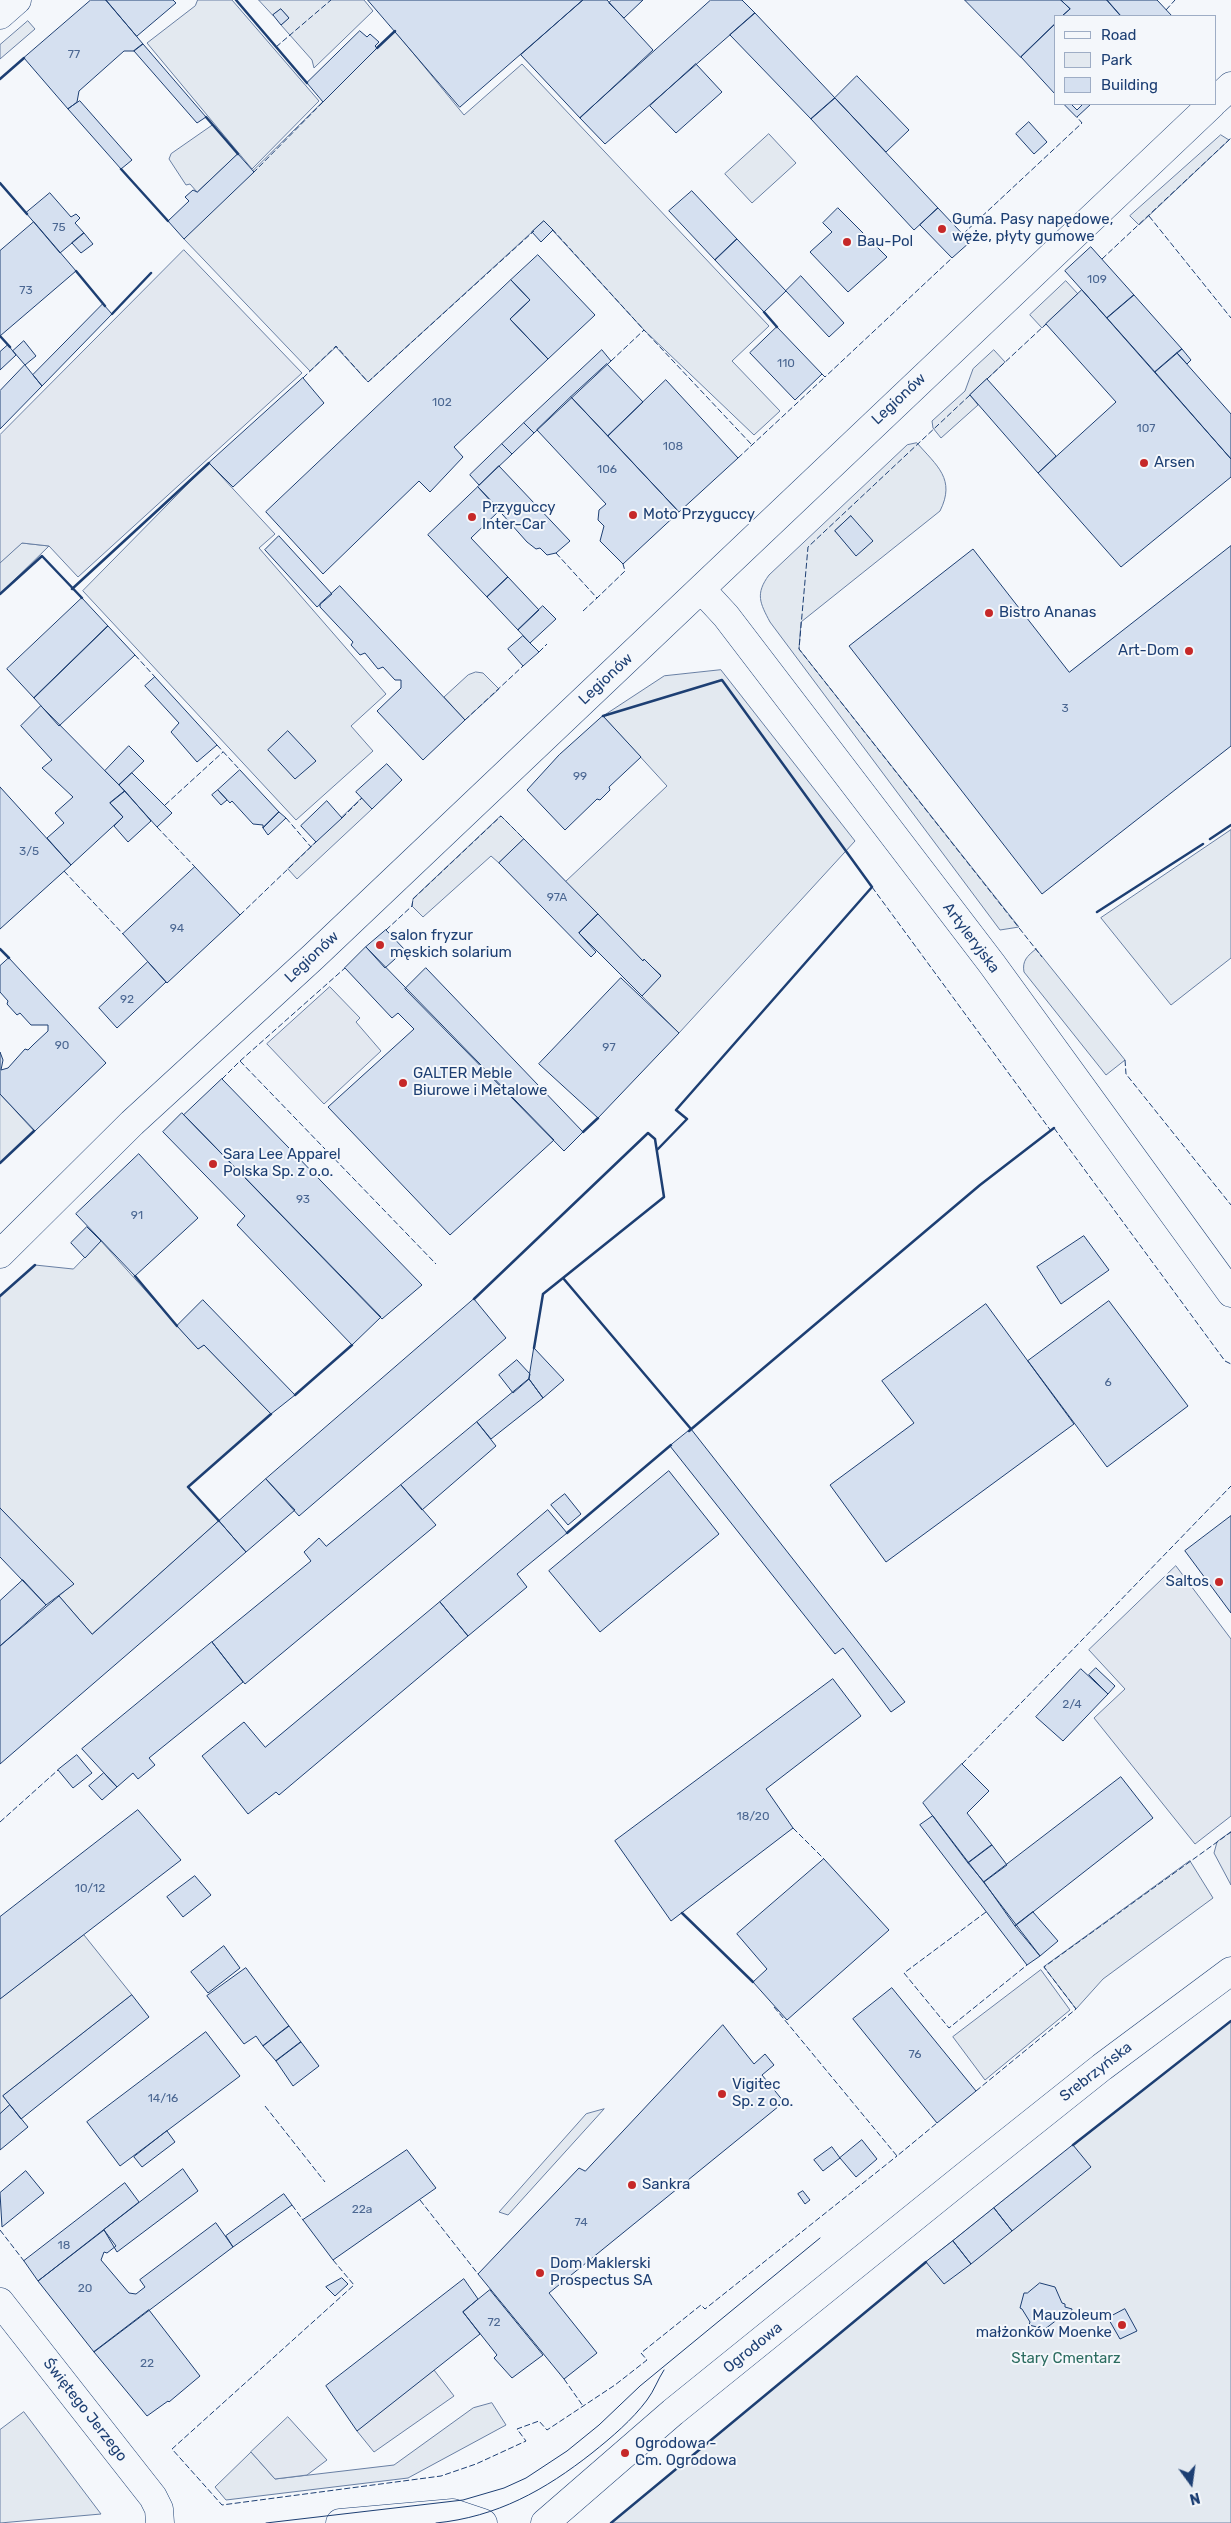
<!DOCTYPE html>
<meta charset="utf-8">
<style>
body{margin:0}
#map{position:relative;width:1231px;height:2523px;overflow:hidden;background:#f4f7fb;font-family:Rubik,sans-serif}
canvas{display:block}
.legend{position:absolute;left:1054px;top:15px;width:162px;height:90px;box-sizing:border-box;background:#f4f7fb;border:1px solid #9eadc5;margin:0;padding:6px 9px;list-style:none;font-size:15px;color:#1d3f73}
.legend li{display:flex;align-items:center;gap:10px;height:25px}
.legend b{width:25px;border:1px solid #9eadc5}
.north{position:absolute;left:1166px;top:2458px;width:50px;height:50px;-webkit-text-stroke:4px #f4f7fb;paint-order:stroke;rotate:166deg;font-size:14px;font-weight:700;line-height:20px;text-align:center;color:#1d3f73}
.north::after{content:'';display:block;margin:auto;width:18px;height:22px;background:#1d3f73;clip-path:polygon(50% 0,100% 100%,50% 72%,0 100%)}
</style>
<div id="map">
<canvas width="1231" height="2523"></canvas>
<ul class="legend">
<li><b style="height:6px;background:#f4f7fb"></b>Road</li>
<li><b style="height:14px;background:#e3e9f0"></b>Park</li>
<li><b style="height:14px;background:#d5e0f0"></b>Building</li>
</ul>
<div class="north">N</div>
</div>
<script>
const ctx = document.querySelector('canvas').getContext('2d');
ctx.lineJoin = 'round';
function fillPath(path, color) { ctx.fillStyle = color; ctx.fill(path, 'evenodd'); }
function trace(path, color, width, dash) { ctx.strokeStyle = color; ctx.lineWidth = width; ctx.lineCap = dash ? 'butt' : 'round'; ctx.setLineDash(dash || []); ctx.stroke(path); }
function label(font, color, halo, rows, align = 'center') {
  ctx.font = font + ' Rubik,sans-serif'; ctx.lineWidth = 4; ctx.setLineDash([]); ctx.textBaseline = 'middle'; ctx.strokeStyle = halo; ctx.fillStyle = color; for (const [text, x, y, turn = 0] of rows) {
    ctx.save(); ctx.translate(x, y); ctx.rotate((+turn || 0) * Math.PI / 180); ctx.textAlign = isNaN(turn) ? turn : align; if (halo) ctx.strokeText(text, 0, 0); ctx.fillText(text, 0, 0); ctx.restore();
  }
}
const green = new Path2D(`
 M198 0H232L319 101 252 169 147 43 195 6Z
 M259 0H364L373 11 314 68 312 60 281 25 289 18 281 9 273 15Z
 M28 21 35 29 0 59V45Z
 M395 31 464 115 522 64 769 326 732 361 780 411 754 435 644 330 544 221 368 382 336 347 310 371 184 239Z
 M213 125 238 154 197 192 190 184 186 185 169 159 171 154Z
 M769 134 796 163 752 203 725 174Z
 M1221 135 1229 140 1139 225 1130 216Z
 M1066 281 1078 294 1042 328 1030 315Z
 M994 350 1005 362 970 395 978 405 941 438 933 428 932 421 965 391 973 369Z
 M917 443C937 466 956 479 940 511L801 622 799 649 1019 927 1000 930 770 622C760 603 755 594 769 575L907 445ZM851 516 856 555 835 531Z
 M209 463 275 534 259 548 386 694 351 726 373 751 296 820 83 591Z
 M22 543 49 546 0 594V563Z
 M721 670 855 841 679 1033 642 996 661 975 644 960 643 961 565 882 667 786 603 716 664 676Z
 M476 672 483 673 499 689 465 720 444 697 468 675Z
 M362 798 372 809 297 879 288 869Z
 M501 816 524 839 499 863 491 856 423 917 412 906 413 899Z
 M1231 830V958L1171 1005 1101 918Z
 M1036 949 1125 1060 1106 1075 1024 972C1022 961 1027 956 1036 949Z
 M0 1094 34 1131 0 1163Z
 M101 1241 198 1349 204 1345 271 1414 188 1487 219 1521 92 1634 59 1596 73 1584 0 1508V1296L35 1265 73 1269Z
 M1231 1832V1885L1214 1853 1217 1842Z
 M1190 1861 1213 1898 1103 1979 1076 2009 1044 1967Z
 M84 1935 132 1995 3 2096 10 2105 0 2114V1999Z
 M1041 1970 1070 2010 985 2080 953 2037Z
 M1231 2021V2523H611L926 2262Z
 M604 2109 508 2215 499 2212 586 2114Z
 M492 2403 506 2425 408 2478 226 2500 215 2487 251 2452 275 2479 394 2465 473 2408Z
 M24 2412 101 2514 0 2523V2430Z`);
const parking = new Path2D(`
 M184 250 302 373 78 577 49 546 22 543 0 563V435Z
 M330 987 360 1018 356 1022 381 1051 324 1104 267 1044Z
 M1176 1566 1231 1639V1816L1195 1844 1094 1718 1125 1689 1089 1650Z
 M434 2370 454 2396 374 2452 357 2431Z
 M288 2417 327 2460 307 2475 275 2479 251 2452Z`);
const building = new Path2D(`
 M91 0H106L143 44 134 51H124L79 91 77 102 68 109 24 58Z
 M106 0H173L176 3 137 36Z
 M368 0H583L460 107Z
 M583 0H607L653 50 580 118 521 55Z
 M612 0H643L624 18 609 3Z
 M711 0H742L755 13 605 144 580 118Z
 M965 0H1061L1070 9 1062 16H1055V24L1021 57Z
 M1061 0H1107L1121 16H1062L1070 9Z
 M1107 0H1157L1172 16H1121Z
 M281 9 289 18 281 25 273 15Z
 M755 13 835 98 811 119 730 35Z
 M1055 24V94L1021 57Z
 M360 31 367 37 370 34 379 42 375 46 377 48 323 102 307 83Z
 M143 44 206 117 197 123 134 51Z
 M696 64 722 92 676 133 650 106Z
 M857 76 909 130 886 152 835 98Z
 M835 98 938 208 914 230 811 119Z
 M80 101 132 160 121 169 68 109Z
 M1064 104H1071L1077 110 1083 104H1091L1077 117Z
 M1029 122 1047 142 1034 154 1016 134Z
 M238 154 254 172 184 239 168 221 189 201 185 197 193 190 197 192Z
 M692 191 737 239 715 260 669 211Z
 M50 193 71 217 76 214 80 218 75 223 84 233 60 253 26 213Z
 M838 208 887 257 848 292 810 252 832 232 823 223Z
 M938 208 970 242 952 258 920 225Z
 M544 221 553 230 541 242 532 232Z
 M34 222 76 271 0 336V251Z
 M84 233 93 244 81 253 72 243Z
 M737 239 786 291 764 312 715 260Z
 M1091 247 1134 295 1107 318 1065 271Z
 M538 255 595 315 548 359 510 319 530 300 511 280Z
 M801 276 844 323 829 337 786 291Z
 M511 280 530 300 510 319 548 359 454 447 463 457 430 492 419 481 323 574 266 512Z
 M1082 290 1231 459V477L1121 567 1038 473 1116 402 1046 324Z
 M1134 295 1182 349 1155 372 1107 318Z
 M103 304 112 314 42 386 33 375Z
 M777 327 822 374 795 400 750 353Z
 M24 341 36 356 25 365 13 351Z
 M8 345 16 355 0 370V352Z
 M1182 349 1191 360 1187 364 1177 353Z
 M602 350 611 361 534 433 524 423Z
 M1177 353 1231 414V459L1155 372Z
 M607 364 643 402 608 436 571 397Z
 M25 365 42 386 0 429V391Z
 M303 378 324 403 233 487 209 463Z
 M987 379 1056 456 1038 473 970 395Z
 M666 380 738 458 679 512 608 436Z
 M571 397 679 512 623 564 600 541 604 526 598 520 599 510 606 504 537 430Z
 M524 423 534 433 512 454 502 444Z
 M502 444 512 454 479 485 470 475Z
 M499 466 570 541 556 553 547 555 540 548 536 549 527 542 478 487Z
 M478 487 500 510 471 538 508 577 487 597 428 535Z
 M851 516 873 541 856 556 835 531Z
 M279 536 332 594 317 607 265 550Z
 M1231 546V746L1042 894 849 646 973 549 1069 672Z
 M508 577 539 610 518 630 487 597Z
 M340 586 465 720 423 760 377 711 401 688V680H395L383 667 378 669 365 653 360 655 351 645 353 642 320 607V604Z
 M82 598 108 626 34 698 7 669Z
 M543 606 556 619 530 643 518 630Z
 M108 626 135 655 59 726 34 698Z
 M523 636 539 652 523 666 508 649Z
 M155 677 217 745 197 762 171 732 179 723 145 686Z
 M41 706 125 791 110 803 123 817 71 865 47 838 64 823 55 813 73 797 42 768 52 760 21 726Z
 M603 716 641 757 609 787 610 790 600 800 597 799 565 830 527 790 559 755Z
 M288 731 316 761 295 779 268 750Z
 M129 746 144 761 119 785 105 771Z
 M387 764 402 780 372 809 356 792Z
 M240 770 279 812 263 828V825L253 824 232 801 230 803 218 790Z
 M132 773 172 813 157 827 119 785Z
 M0 787 71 865 0 929Z
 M218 790 227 800 221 805 212 795Z
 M125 791 151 821 128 842 114 826 123 817 110 803Z
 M327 801 342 818 316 842 301 826Z
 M279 812 286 818 268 835 263 828Z
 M524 839 598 914 579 933 596 952 591 957 499 863Z
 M195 867 240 915 167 983 123 934Z
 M598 914 643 961 644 959 661 976 642 996 579 933Z
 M386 930 405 950 385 968 366 947Z
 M366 947 554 1140 450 1235 328 1107 414 1029 398 1013 392 1018 345 968Z
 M9 958 106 1063 35 1131 0 1094V1052L3 1060 1 1070 8 1068 25 1049 28 1050 34 1044 48 1031V1025H31L20 1013 17 1015 7 1004 8 1001 0 992V966Z
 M148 962 166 982 117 1028 99 1008Z
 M426 968 583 1132 564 1151 405 989Z
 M621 978 679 1033 598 1118 539 1064Z
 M222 1079 422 1285 382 1319 184 1115Z
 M182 1113 381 1317 352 1345 237 1225 245 1216 163 1132Z
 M139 1154 198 1218 135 1276 76 1214Z
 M87 1227 101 1241 85 1258 71 1243Z
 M1084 1236 1109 1270 1061 1304 1037 1267Z
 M474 1299 506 1338 299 1516 266 1479Z
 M203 1300 295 1395 271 1414 204 1345 198 1349 177 1326Z
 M1109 1301 1188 1406 1107 1467 1028 1361Z
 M986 1304 1074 1424 886 1562 830 1485 914 1423 882 1381Z
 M534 1348 564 1380 543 1398 529 1379Z
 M517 1360 530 1374 529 1379 513 1393 499 1375Z
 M529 1379 543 1398 491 1439 477 1422Z
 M477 1422 496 1446 422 1510 401 1485Z
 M691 1429 905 1702 891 1712 843 1648 835 1654 670 1446Z
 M669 1471 719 1534 600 1632 549 1571Z
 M266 1479 295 1510 246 1552 219 1521Z
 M401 1485 436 1525 245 1684 212 1642 311 1561 304 1552 319 1538 326 1546Z
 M565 1494 581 1514 568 1525 551 1505Z
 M0 1508 74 1584 46 1605 0 1557Z
 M548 1510 567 1533 517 1574 527 1587 468 1636 440 1602Z
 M1231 1516V1613L1185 1551Z
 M219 1521 246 1552 0 1764V1646L59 1596 92 1634Z
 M23 1580 46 1605 0 1646V1601Z
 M440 1602 468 1636 279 1795 276 1792 248 1814 202 1756 244 1722 265 1747Z
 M212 1642 243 1682 149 1758 155 1765 138 1779 133 1773 117 1787 82 1749Z
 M1096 1668 1115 1686 1108 1694 1089 1675Z
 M1081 1669 1108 1694 1063 1741 1036 1717Z
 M833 1679 861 1716 766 1789 793 1828 671 1921 615 1841Z
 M77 1755 92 1773 73 1788 58 1770Z
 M962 1764 989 1791 967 1813 992 1845 968 1863 923 1803Z
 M104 1773 117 1787 102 1800 89 1786Z
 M1121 1777 1153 1818 1015 1926 984 1882Z
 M138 1810 181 1860 0 1999V1917Z
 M933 1816 1040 1956 1027 1965 920 1825Z
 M992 1845 1007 1865 984 1882 968 1863Z
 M824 1859 889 1930 787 2020 753 1982 767 1969 737 1934Z
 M195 1876 211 1895 183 1917 167 1897Z
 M1033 1912 1058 1941 1040 1956 1015 1926Z
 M224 1946 240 1968 208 1993 191 1972Z
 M246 1968 289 2026 263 2046 256 2036 244 2044 207 1996Z
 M892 1988 976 2091 937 2123 853 2019Z
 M132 1995 149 2017 21 2119 3 2096Z
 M723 2025 754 2064 765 2054 774 2065 762 2075 784 2102 549 2293 597 2353 564 2379 478 2274 579 2168 585 2171Z
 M289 2026 301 2042 276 2061 263 2046Z
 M206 2032 240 2076 120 2166 87 2122Z
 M301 2042 319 2066 293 2086 276 2061Z
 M10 2105 28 2127 0 2150V2114Z
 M167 2131 175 2142 142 2167 134 2157Z
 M862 2140 877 2159 856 2177 840 2158Z
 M1073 2145 1091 2167 1012 2231 994 2208Z
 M832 2147 840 2158 823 2171 814 2160Z
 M407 2150 436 2188 333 2260 303 2220Z
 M183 2169 198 2191 117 2252 104 2230Z
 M26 2171 44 2193 2 2227 0 2193Z
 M125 2183 139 2202 38 2281 24 2261Z
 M803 2191 810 2200 805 2204 798 2194Z
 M284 2194 292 2205 233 2247 226 2236Z
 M994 2208 1012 2231 971 2264 953 2241Z
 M216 2223 233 2247 94 2352 38 2281 104 2230 116 2246 107 2253 104 2252 101 2260 129 2293 136 2294 145 2287 140 2280Z
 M953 2241 971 2264 944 2284 926 2262Z
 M342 2278 348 2284 335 2296 326 2287Z
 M464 2279 478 2299 463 2312 480 2334 357 2431 326 2386Z
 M1040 2283 1055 2287 1062 2303 1065 2304V2307L1072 2309 1070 2318 1062 2316 1061 2319H1058L1045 2329 1029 2325 1030 2322 1022 2309 1020 2308 1024 2293H1027Z
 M490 2290 543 2355 512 2378 494 2358 497 2355 463 2312Z
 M1125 2309 1137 2331 1120 2339 1108 2318Z
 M149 2310 200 2376 169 2402 168 2401 147 2416 94 2352Z`);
const minor = new Path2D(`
 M0 15 17 0
 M1215 101 1231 86
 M702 590 726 616 992 964 1231 1293
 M0 1254 132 1123 313 957 1212 104
 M0 2302 153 2497 159 2509 160 2523
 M340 2523 453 2513 483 2523`);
const major = new Path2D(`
 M545 2523 673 2412 964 2177 1102 2067 1231 1971`);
const tram = new Path2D(`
 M266 2523 463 2500 504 2488 526 2478 567 2451 599 2425 640 2386 820 2238
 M436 2523C497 2517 545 2490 592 2453 612 2437 632 2420 647 2400 654 2391 658 2379 664 2370`);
const fence = new Path2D(`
 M1166 10 1175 0
 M276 47 331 0
 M253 173 323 102
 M1149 216 1231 318
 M552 229 644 330
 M963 234 1082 123 1077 117
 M1102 259 1231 138
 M611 361 644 330 752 445
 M822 374 825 377 952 258
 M303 378 336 346 368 382 534 231
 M987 379 1046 324
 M970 395 808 547 799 649 1042 957
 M738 458 825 377
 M556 553 597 598 625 571 623 564
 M583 611 597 598
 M539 652 547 644
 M135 655 155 677
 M465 720 523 666
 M217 745 240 770
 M165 805 223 752
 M286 818 311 847
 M342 818 362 798
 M157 827 195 867
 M64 871 123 934
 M872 887 1051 1131
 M240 915 316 842
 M386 930 412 906 413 899 501 816 524 839
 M1125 1060 1126 1074 1231 1205
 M240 1061 345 968
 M222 1079 240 1061 436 1264
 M1054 1128 1225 1361 1231 1364
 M962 1764 1231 1486
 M0 1822 58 1770
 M793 1828 824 1859
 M986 1912 904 1973 949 2028 1027 1965
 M774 2007 897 2156 937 2123
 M976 2091 1076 2009 1044 1967 1231 1832
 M265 2106 325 2182
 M420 2200 478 2274
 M292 2205 303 2220
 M0 2230 24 2261
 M333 2260 354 2285 172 2449 222 2505 441 2476 476 2464 526 2441 517 2429 539 2421 547 2430 615 2385 647 2360 641 2353 701 2305 705 2309 897 2156
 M564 2379 583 2406`);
const wall = new Path2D(`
 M236 0 307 83
 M377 48 395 31
 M0 79 24 58
 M206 117 238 154
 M121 169 168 221
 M0 183 27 214
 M76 271 105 306
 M764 312 777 327
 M112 314 151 273
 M0 336 10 347
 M72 589 209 463
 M0 594 42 556 82 598
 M603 716 722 680 872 887 676 1110 687 1119 657 1150
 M1210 839 1231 825
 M1097 912 1203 844
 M0 949 9 958
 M583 1132 598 1118
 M0 1163 34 1131
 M135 1276 177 1326
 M563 1278 691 1429
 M0 1296 35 1265
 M474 1299 648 1133 655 1139 664 1197 543 1294 534 1348
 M295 1395 352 1345
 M689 1431 980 1185 1054 1128
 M219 1521 188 1487 271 1414
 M567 1533 671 1445
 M682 1913 753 1982
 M1073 2145 1231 2021
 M611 2523 926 2262`);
const markers = [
 [942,229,5,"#c62828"],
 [847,242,5,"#c62828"],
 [1144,463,5,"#c62828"],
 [633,515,5,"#c62828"],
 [472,517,5,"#c62828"],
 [989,613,5,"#c62828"],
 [1189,651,5,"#c62828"],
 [380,945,5,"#c62828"],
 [403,1083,5,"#c62828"],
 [213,1164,5,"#c62828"],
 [1219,1582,5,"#c62828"],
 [722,2094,5,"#c62828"],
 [632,2185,5,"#c62828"],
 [540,2273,5,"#c62828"],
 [1122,2325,5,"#c62828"],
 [625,2453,5,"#c62828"]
];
const numberNames = [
 ["77",74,55],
 ["75",59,228],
 ["109",1097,280],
 ["73",26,291],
 ["110",786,364],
 ["102",442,403],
 ["107",1146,429],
 ["108",673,447],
 ["106",607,470],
 ["3",1065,709],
 ["99",580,777],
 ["3/5",29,852],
 ["97A",557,898],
 ["94",177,929],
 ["92",127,1000],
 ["90",62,1046],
 ["97",609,1048],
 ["93",303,1200],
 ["91",137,1216],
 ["6",1108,1383],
 ["2/4",1072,1705],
 ["18/20",753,1817],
 ["10/12",90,1889],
 ["76",915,2055],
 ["14/16",163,2099],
 ["22a",362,2210],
 ["74",581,2223],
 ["18",64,2246],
 ["20",85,2289],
 ["72",494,2323],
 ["22",147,2364]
];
const poiNames = [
 ["Guma. Pasy napędowe,",952,220],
 ["węże, płyty gumowe",952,237],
 ["Bau-Pol",857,242],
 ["Arsen",1154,463],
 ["Przyguccy",482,508],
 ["Inter-Car",482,525],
 ["Moto Przyguccy",643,515],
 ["Bistro Ananas",999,613],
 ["Art-Dom",1179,651,"right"],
 ["salon fryzur",390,936],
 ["męskich solarium",390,953],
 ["GALTER Meble",413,1074],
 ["Biurowe i Metalowe",413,1091],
 ["Sara Lee Apparel",223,1155],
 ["Polska Sp. z o.o.",223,1172],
 ["Saltos",1209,1582,"right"],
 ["Vigitec",732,2085],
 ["Sp. z o.o.",732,2102],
 ["Sankra",642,2185],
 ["Dom Maklerski",550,2264],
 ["Prospectus SA",550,2281],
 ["Mauzoleum",1112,2316,"right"],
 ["małżonków Moenke",1112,2333,"right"],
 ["Ogrodowa -",635,2444],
 ["Cm. Ogrodowa",635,2461]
];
const streetNames = [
 ["Legionów",899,399,-43],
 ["Legionów",606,679,-43],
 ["Artyleryjska",971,938,53],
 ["Legionów",312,957,-43],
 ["Srebrzyńska",1096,2072,-38],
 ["Ogrodowa",753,2348,-39],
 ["Świętego Jerzego",85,2410,52]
];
const parkNames = [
 ["Stary Cmentarz",1066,2359]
];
fillPath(green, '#e3e9f0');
trace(green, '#687fa3', 1);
fillPath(parking, '#e3e8f0');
trace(parking, '#687fa3', 1);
fillPath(building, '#d5e0f0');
trace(building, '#1d3f73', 1);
trace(minor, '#1d3f73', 29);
trace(major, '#1d3f73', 29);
trace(minor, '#f4f7fb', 28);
trace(major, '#f4f7fb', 28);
trace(tram, '#1d3f73', 1);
trace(fence, '#1d3f73', 1, [6, 2.5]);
trace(wall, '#1d3f73', 2.5);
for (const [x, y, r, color] of markers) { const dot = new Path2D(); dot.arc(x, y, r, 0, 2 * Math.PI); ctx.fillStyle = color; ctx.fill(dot); trace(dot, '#f4f7fb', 2); }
label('12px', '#4b6792', null, numberNames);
label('15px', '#1d3f73', '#f4f7fb', poiNames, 'left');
label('15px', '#1d3f73', '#f4f7fb', streetNames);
label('15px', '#2c6c60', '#f4f7fb', parkNames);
</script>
